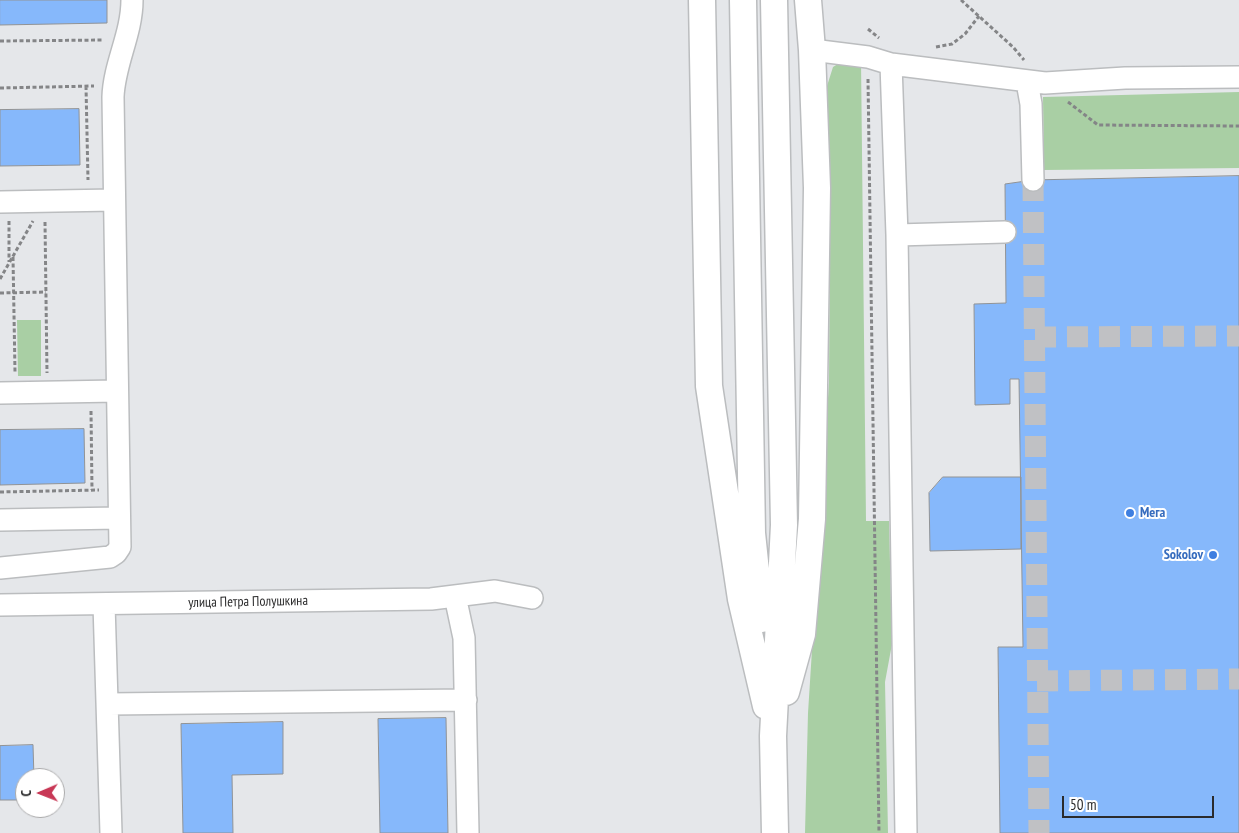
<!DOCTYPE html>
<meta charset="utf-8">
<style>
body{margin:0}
#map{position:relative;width:1239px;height:833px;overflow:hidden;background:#e5e7ea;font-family:"PT Sans Narrow",sans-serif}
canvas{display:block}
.north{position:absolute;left:15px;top:768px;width:50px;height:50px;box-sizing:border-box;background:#fff;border:1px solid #aaaaab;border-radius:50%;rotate:269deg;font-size:14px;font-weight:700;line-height:20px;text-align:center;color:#2b2b2c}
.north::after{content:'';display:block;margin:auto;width:18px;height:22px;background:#c83856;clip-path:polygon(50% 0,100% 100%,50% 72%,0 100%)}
.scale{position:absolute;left:1062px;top:796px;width:152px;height:22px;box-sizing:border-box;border:2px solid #2b2b2c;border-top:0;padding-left:6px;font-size:15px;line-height:18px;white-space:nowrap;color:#2b2b2c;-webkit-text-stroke:4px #fff;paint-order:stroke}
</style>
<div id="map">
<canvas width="1239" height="833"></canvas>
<div class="north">С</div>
<div class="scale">50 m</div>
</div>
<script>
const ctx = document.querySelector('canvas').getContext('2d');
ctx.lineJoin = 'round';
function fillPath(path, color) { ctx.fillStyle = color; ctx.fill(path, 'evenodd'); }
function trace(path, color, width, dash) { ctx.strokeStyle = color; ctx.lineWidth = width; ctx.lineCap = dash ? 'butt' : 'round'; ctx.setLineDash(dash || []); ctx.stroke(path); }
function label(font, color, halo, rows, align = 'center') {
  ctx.font = font + ' "PT Sans Narrow",sans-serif'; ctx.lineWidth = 4; ctx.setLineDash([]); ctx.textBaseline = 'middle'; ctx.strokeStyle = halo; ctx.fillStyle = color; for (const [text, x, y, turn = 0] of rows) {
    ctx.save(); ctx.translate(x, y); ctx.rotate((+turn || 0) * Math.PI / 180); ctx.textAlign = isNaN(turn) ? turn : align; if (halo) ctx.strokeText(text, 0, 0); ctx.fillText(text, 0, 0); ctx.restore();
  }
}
const green = new Path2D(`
 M851 56 861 60 866 521H889L892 644 885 682 888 833H805L808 713 829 382 830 240 827 86 833 67Z
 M1239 92V168L1044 170 1043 97Z
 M17 320H41V376H18Z`);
const building = new Path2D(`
 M0 0H107V23L0 25Z
 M79 109 80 165 0 166V110Z
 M1239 176V833H1000L998 647H1023L1019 379H1010V404L975 405 974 304 1006 303 1005 184 1033 180Z
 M84 429 85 483 0 485V430Z
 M943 477H1021V549L930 551 929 493Z
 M446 718 448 833H380L378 719Z
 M283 722V774L232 775 233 833H183L181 724Z
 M33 745 34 778H25V800H0V746Z`);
const minorTunnel = new Path2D(`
 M1033 180 1039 833
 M1035 337 1239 336
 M1037 681 1239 679`);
const path = new Path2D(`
 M961 0 1013 47 1024 60
 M868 29 879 38
 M0 41 104 40
 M936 47 952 44 965 34 979 16
 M868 79 879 833
 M86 86 88 180
 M0 88 94 86
 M1068 102 1098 125 1239 126
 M9 221V262
 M45 222 47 373
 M13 257 15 372
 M0 279 33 221
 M0 293 46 292
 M91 411 92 490
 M0 492 99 490`);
const minor = new Path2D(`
 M812 50 868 57 891 64 1045 83 1125 78 1239 77
 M891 64 897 235 906 833
 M1027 82 1031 104 1033 180
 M0 202 114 200
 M897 235 1005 232
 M0 393 117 391
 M0 520 119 518
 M0 568 110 557 116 553 120 547 113 97C114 64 132 34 132 0
 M455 596 464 638 468 833
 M104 604 111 833
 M0 605 431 599 495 591 532 598
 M109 704 466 700`);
const major = new Path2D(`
 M702 0 709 386 741 599 766 706
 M743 0 752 533 761 619
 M774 0 784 525 773 736 775 833
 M786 692 802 634 812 519 817 188 812 50 808 0`);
const markers = [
 [1130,513,5,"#3f7fe0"],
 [1213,555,5,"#3f7fe0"]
];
const shopNames = [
 ["Мега",1140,513],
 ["Sokolov",1203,555,"right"]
];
const streetNames = [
 ["улица Петра Полушкина",248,602,-1]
];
fillPath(green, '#a9cfa4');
fillPath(building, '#86b8fb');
trace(building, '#919395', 1);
trace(minorTunnel, '#c0c1c4', 21, [21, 11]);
trace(minor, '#bbbdbf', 24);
trace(major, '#bbbdbf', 29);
trace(path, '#848587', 3, [4, 2.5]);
trace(minor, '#fff', 21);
trace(major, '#fff', 26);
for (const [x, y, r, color] of markers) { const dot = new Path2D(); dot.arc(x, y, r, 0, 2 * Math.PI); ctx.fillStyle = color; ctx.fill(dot); trace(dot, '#fff', 2); }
label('bold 14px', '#366cbe', '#fff', shopNames, 'left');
label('14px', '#2b2b2c', '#fff', streetNames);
</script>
